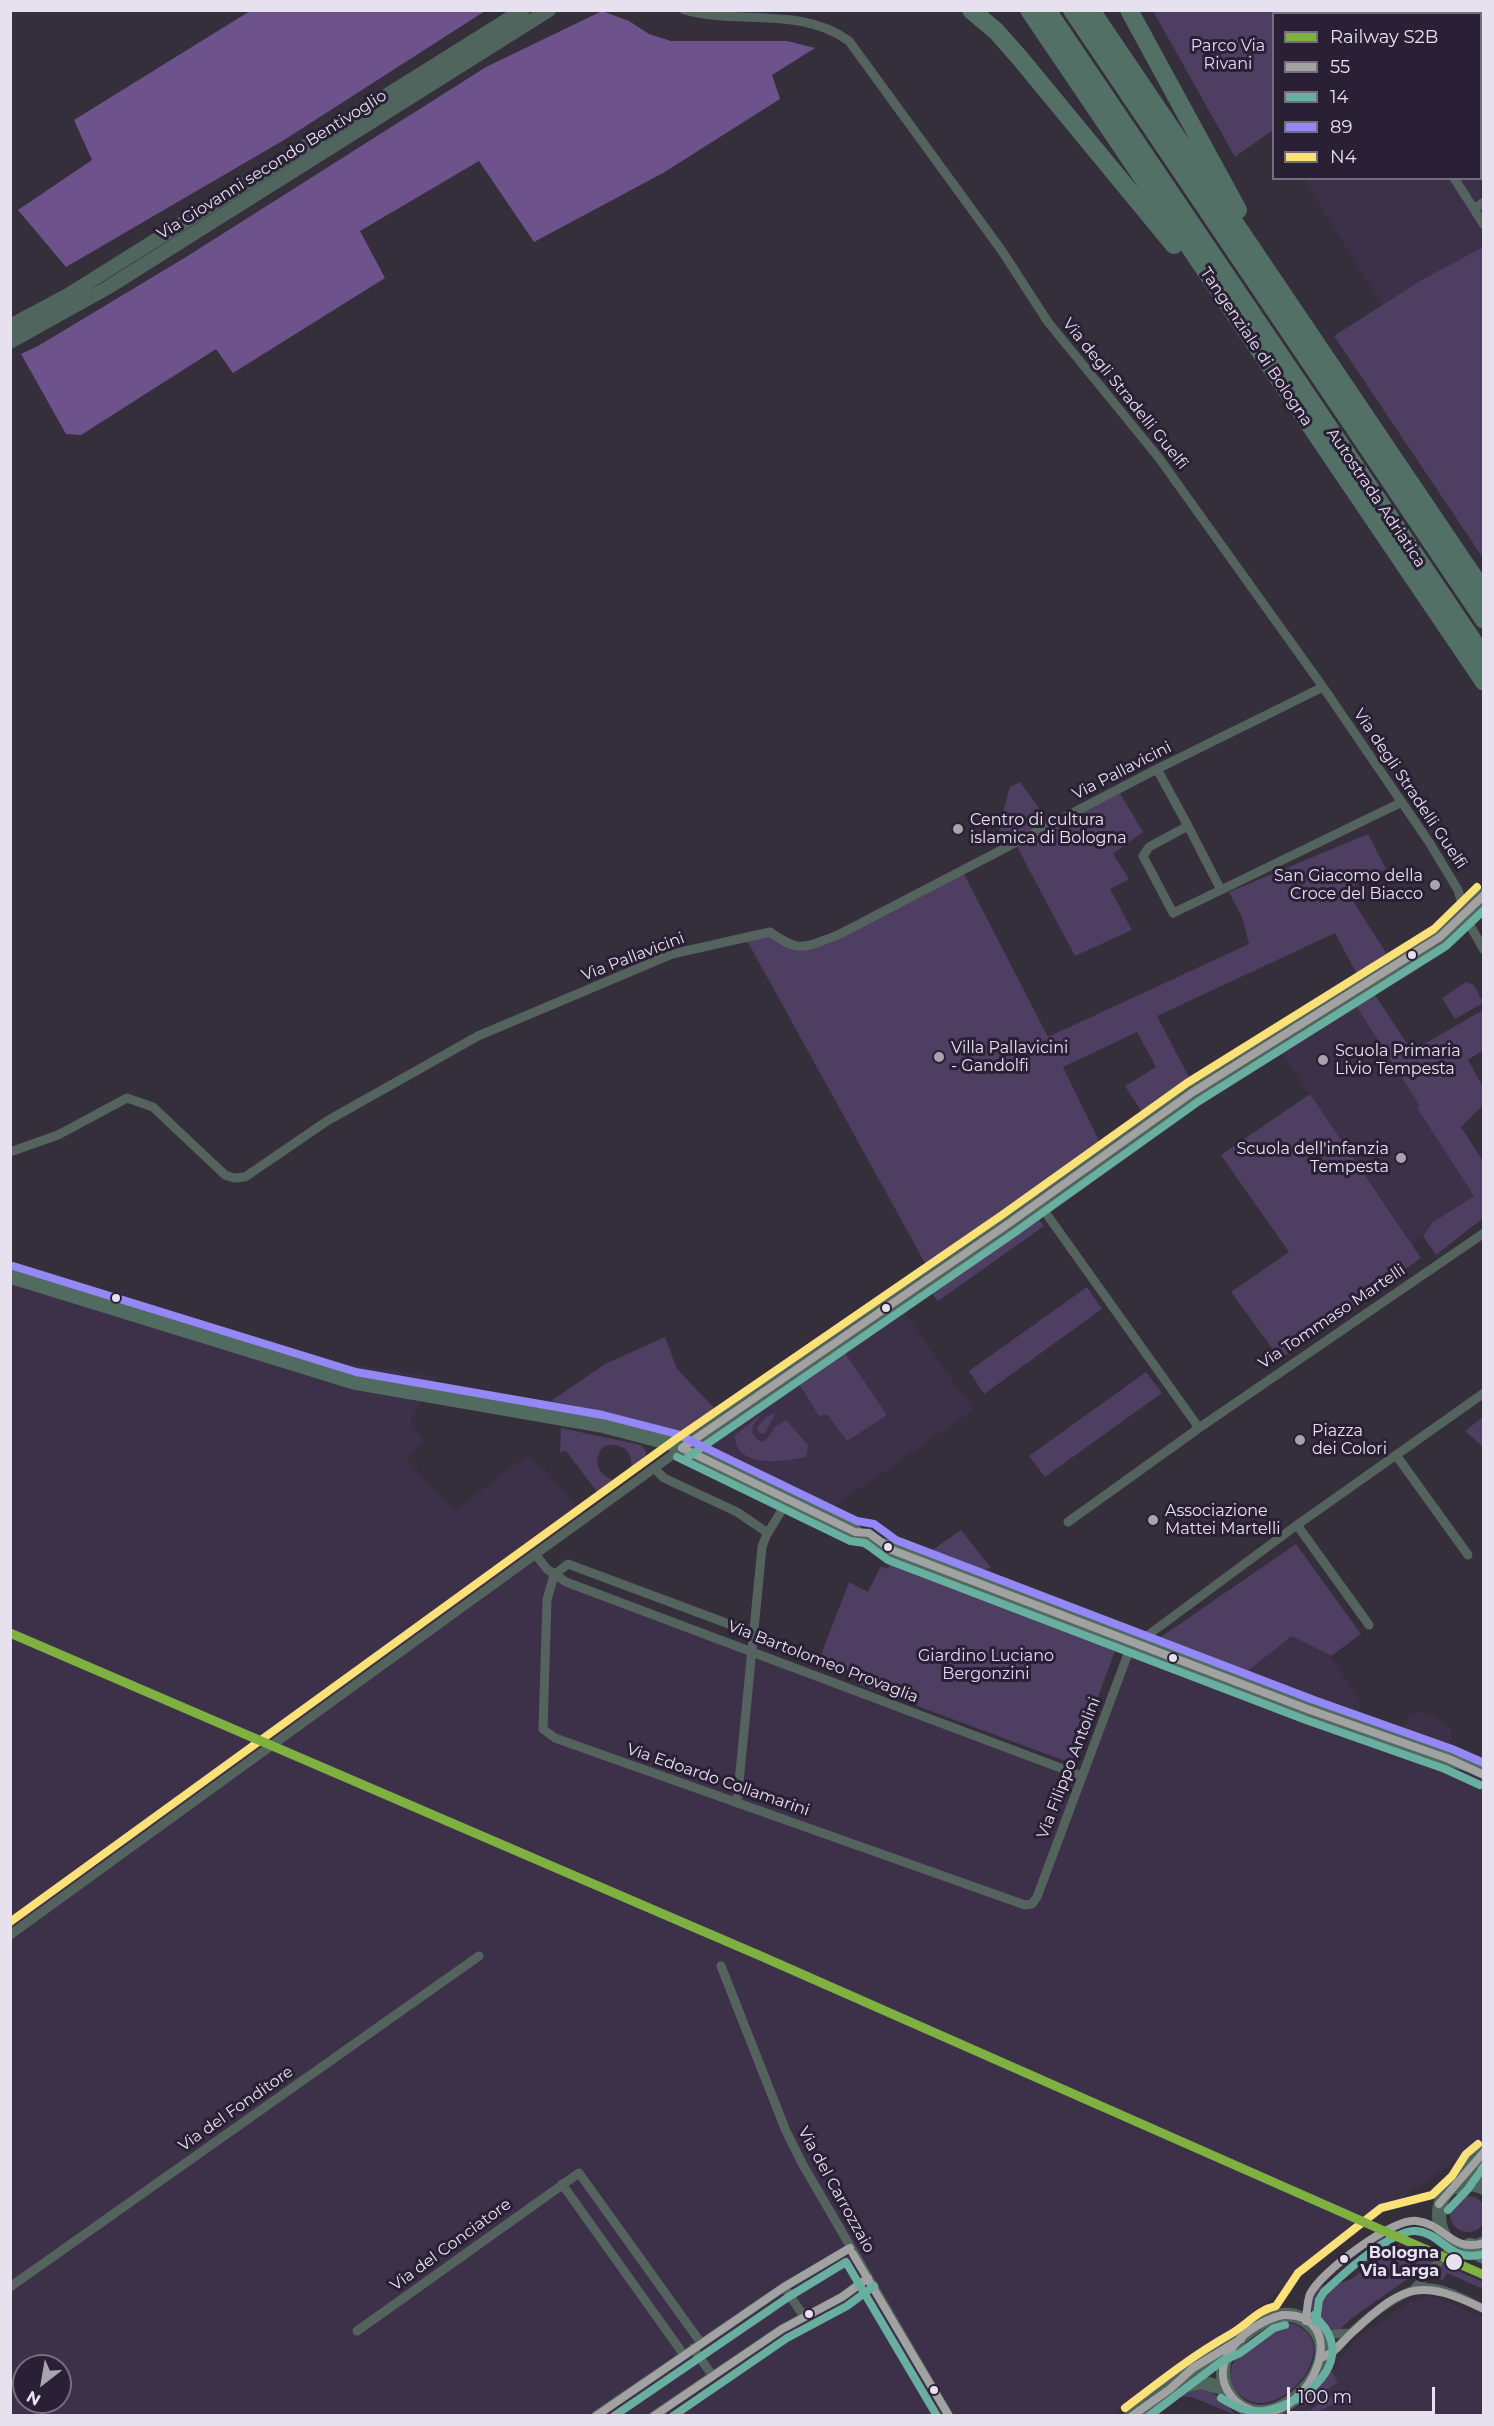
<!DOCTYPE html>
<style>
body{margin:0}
#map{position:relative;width:1494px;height:2426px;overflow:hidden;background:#352f3b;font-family:Montserrat,sans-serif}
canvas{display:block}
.frame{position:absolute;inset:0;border:12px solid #e7e1ef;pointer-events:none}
.legend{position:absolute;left:1272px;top:12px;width:210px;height:168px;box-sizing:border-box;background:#2a2035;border:2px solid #766d7f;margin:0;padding:8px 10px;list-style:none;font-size:18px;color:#e7e1ef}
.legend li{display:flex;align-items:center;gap:12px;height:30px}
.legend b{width:30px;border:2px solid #766d7f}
.north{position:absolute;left:12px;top:2354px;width:60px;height:60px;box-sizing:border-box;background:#2a2035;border:2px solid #766d7f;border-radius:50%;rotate:211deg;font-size:16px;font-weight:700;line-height:24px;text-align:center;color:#e7e1ef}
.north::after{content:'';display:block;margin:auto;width:21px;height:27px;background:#a9a3b0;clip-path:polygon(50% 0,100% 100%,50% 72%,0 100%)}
.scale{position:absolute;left:1287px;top:2387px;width:148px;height:27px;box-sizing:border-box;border:3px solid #e7e1ef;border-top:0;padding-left:8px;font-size:18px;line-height:21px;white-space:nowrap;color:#e7e1ef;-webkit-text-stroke:4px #2a2035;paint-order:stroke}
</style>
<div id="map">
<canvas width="1494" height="2426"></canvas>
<div class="frame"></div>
<ul class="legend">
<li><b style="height:8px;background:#7fb141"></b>Railway S2B</li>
<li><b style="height:8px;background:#a2a2a2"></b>55</li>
<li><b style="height:8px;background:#69afa0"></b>14</li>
<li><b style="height:8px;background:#9488f6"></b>89</li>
<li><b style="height:8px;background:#fbe178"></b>N4</li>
</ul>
<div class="north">N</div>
<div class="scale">100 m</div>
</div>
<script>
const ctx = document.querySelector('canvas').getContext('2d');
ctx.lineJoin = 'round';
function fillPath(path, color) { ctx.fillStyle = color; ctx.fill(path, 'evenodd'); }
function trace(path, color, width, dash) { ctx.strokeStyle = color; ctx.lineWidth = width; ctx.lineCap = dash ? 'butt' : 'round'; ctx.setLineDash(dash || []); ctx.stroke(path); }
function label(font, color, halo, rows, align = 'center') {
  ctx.font = font + ' Montserrat,sans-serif'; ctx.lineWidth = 6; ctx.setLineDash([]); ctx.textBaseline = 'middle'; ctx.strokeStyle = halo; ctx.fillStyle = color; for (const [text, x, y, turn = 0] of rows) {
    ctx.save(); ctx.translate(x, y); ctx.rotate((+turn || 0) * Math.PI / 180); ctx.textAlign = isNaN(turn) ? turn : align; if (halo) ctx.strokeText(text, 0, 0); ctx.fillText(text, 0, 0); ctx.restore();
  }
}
const built = new Path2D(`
 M1466 11H1483L1484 243 1481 248 1382 305 1304 179 1480 178V14L1461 13Z
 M1355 1004 1380 1041 1420 1106 1417 1108 1474 1196 1432 1223 1423 1236 1413 1244 1280 1051Z
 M10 1265 314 1359 436 1377 410 1421 425 1442 406 1458 455 1511 526 1456 548 1472 583 1516 538 1549 546 1571 1083 1773 1131 1641H1155L1245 1673 1292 1636 1331 1657 1361 1703 1355 1717 1395 1735 1411 1713H1424L1434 1717 1452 1729 1449 1749 1483 1761V2141L1359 2228 1237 2324 1110 2415H11ZM24 2366H60V2402H24Z
 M890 1291 973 1410 834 1506 682 1434 715 1409Z
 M1426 2296 1438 2298 1483 2318V2415L1289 2416 1314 2395 1353 2342 1409 2302Z`);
const green = new Path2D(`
 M1153 11H1456L1452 14H1274L1273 130 1235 157Z
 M1481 248 1484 251 1483 558 1334 336 1420 281Z
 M1020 782 1049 822 1002 846 999 826 1010 787Z
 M1118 790 1143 832 1113 854 1129 879 1110 889 1132 930 1075 956 1015 843Z
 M1368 834 1386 869 1346 890 1388 956 1357 974 1335 933 1157 1016 1192 1083 1144 1115 1125 1086 1156 1067 1137 1032 1063 1067 1103 1149 930 1272 745 937 770 932 807 947 958 869 965 876 1048 1037 1249 944 1242 917 1229 892Z
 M1466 982 1474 985 1481 999 1483 997V1003L1455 1019 1442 998Z
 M1373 992 1412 1051 1483 1010V1050L1468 1060 1483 1087V1105L1461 1127 1483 1161V1218L1436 1255 1423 1236 1432 1223 1474 1196 1417 1108 1420 1106 1355 1004Z
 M1310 1094 1421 1258 1280 1359 1231 1292 1289 1252 1221 1155Z
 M1036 1216 1044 1226 938 1301 930 1291Z
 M1087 1287 1102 1309 984 1394 969 1371Z
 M665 1337 677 1369 715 1409 682 1434 625 1417 551 1401 605 1364Z
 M843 1350 887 1415 847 1441 827 1414 819 1416 798 1382Z
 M1146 1372 1162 1393 1045 1477 1029 1456Z
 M767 1410C755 1421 744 1431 761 1442L766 1440 775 1427 786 1420 808 1445 806 1457C785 1462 734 1469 735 1435Z
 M776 1412 765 1433 760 1434 757 1428 765 1418Z
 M1483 1417V1447L1465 1431Z
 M561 1428 641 1445 646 1451V1455L631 1469C634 1451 621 1442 604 1446 591 1461 598 1475 615 1481L598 1493 566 1451 560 1452Z
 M961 1530 991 1568 981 1570 931 1551Z
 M1296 1544 1361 1634 1331 1656 1292 1636 1245 1673 1155 1641Z
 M891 1563 1115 1651 1075 1759 1068 1762 858 1684 861 1676 819 1660 849 1582 868 1592 881 1566 887 1569Z
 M1450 2214a18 18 0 1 1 36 0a18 18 0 1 1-36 0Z
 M1381 2237 1483 2282V2289L1447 2273 1442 2280 1416 2273 1352 2318 1338 2331 1327 2328 1312 2311C1308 2277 1335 2288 1351 2279 1358 2275 1364 2268 1370 2263L1363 2260 1373 2244Z
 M1287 2322C1351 2338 1285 2420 1248 2400 1202 2376 1257 2325 1287 2322Z
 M1331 2371 1338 2382 1302 2407Z
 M1198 2387 1212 2391 1236 2415 1192 2397 1176 2396Z
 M1331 2396 1336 2403 1310 2415H1303Z`);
const forest = new Path2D(`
 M250 11H485L284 140 66 267 18 210 92 160 74 120Z
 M602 11 629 21 649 34 671 41H787L815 48 772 75 780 99 663 173 534 242 479 161 360 231 385 278 233 373 216 349 81 435 66 434 21 354 38 346 186 257 486 67Z`);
const street = new Path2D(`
 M684 10C739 25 801 6 849 41L1002 251 1048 322 1159 458 1323 687 1429 842 1458 890 1467 920 1484 950
 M1454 178 1474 209
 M1484 202 1474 209 1484 225
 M1157 769 1188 826 1149 847 1143 856 1173 913 1221 890
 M1188 826 1221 890 1402 802
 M10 1152 58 1135 127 1098 153 1107 225 1175 234 1178 245 1177 327 1121 478 1036 672 954 770 932C800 954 805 947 838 935L1157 769 1323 687
 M1038 1202 1199 1428 1484 1233
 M1396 1455 1468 1555
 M654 1468 664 1478 737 1512 768 1533
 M1068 1522 1199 1428
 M1297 1525 1369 1625
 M535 1554 547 1569 566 1582 1082 1776
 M753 1633 568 1564 554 1575 547 1600 543 1729 555 1738 1025 1905 1032 1904 1037 1897 1132 1643
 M1136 1644 1297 1525 1484 1393
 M737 1803 762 1547 766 1536 788 1500
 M10 1935 682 1448
 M721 1966 786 2131 803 2165 949 2416
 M562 2184 684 2355
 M10 2287 479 1956
 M784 2287 803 2315
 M1414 2289 1455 2244
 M357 2331 579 2173 701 2343
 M1319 2335 1350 2333
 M693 2348 712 2375
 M1323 2357C1336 2353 1341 2342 1351 2333 1368 2317 1407 2284 1431 2288 1449 2290 1467 2301 1484 2309
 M595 2416 784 2287 850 2248
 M653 2416 782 2329 842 2297 868 2278`);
const secondary = new Path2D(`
 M10 326 68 295 523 10
 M10 342 107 288 549 10
 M682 1448 1008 1224 1193 1092 1440 937 1484 895
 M1457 2187 1473 2161 1484 2152
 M1482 2187 1484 2170
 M1484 2188C1423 2161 1425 2271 1484 2243
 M1283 2315C1294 2314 1304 2318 1312 2326 1342 2357 1298 2410 1263 2412 1235 2413 1215 2383 1226 2357 1234 2339 1264 2317 1283 2315Z
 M1173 2388 1202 2382 1226 2389
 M1131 2416C1165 2392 1195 2363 1233 2345`);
const primary = new Path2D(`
 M10 1276 354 1382 601 1425 674 1444 855 1532C863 1541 873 1545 884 1546L1310 1710 1449 1759 1484 1768`);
const highway = new Path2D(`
 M971 10 996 31 1019 57 1174 245
 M1029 10 1484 682
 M1047 10 1484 657
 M1072 10 1484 620
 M1091 10 1484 592
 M1129 10 1238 210
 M1470 2247 1484 2255`);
const bus1 = new Path2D(`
 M682 1448 1008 1224 1193 1092 1440 937 1484 895
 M682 1448 855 1532 869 1533 892 1550 1310 1710 1449 1759 1484 1775
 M1439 2204 1484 2152
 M853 2254 949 2416
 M1283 2315C1353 2313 1314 2417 1258 2412 1247 2410 1238 2405 1231 2396 1204 2360 1250 2322 1283 2315Z
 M1306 2321C1307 2313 1307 2301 1310 2294 1321 2272 1393 2217 1417 2221 1445 2224 1451 2253 1484 2243
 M1323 2357C1336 2352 1344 2339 1355 2330 1406 2283 1421 2279 1484 2309
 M596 2416 784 2287 850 2248
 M654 2416 782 2329 842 2297 868 2278
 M1132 2416 1170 2389 1193 2368 1241 2339`);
const bus2 = new Path2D(`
 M677 1457 850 1541 865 1543 888 1560 1306 1720 1445 1769 1480 1785
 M688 1457 1014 1233 1199 1101 1446 946 1484 910
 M1448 2210 1468 2189 1484 2166
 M1316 2322 1319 2300 1324 2292C1342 2275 1392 2229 1416 2231 1443 2233 1449 2264 1484 2254
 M1221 2398C1234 2406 1247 2413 1264 2411 1296 2406 1348 2372 1328 2333 1325 2327 1319 2321 1314 2315
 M614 2416 790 2296 846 2262 937 2416
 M673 2416 787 2338 847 2306 874 2286
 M1149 2416 1222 2361 1240 2353 1274 2328 1285 2325`);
const bus3 = new Path2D(`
 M13 1266 356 1372 603 1415 677 1434 857 1521 874 1524 896 1540 1314 1700 1452 1749 1484 1763`);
const bus4 = new Path2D(`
 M10 1922 676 1439 1002 1215 1187 1083 1434 929 1477 887
 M1125 2408C1159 2382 1192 2356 1229 2335 1246 2326 1257 2310 1276 2306L1298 2273 1381 2208 1432 2195 1452 2176 1466 2154 1478 2144`);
const rail1 = new Path2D(`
 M10 1633 763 1957 1484 2275`);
const markers = [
 [958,829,6,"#a9a3b0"],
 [1435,885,6,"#a9a3b0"],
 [1412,955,5,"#e7e1ef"],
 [939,1057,6,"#a9a3b0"],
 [1323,1060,6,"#a9a3b0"],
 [1401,1158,6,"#a9a3b0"],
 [116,1298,5,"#e7e1ef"],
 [886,1308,5,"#e7e1ef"],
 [1300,1440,6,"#a9a3b0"],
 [1153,1520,6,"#a9a3b0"],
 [888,1547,5,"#e7e1ef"],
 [1173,1658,5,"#e7e1ef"],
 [1344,2259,5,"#e7e1ef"],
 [1454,2262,9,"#e7e1ef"],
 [809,2314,5,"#e7e1ef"],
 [934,2390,5,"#e7e1ef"]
];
const parkNames = [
 ["Parco Via",1228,46],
 ["Rivani",1228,64],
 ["Giardino Luciano",986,1656],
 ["Bergonzini",986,1674]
];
const streetNames = [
 ["Via Giovanni secondo Bentivoglio",272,165,-32],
 ["Tangenziale di Bologna",1256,347,56],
 ["Via degli Stradelli Guelfi",1125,394,51],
 ["Autostrada Adriatica",1376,498,56],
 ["Via Pallavicini",1122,771,-27],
 ["Via degli Stradelli Guelfi",1410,789,56],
 ["Via Pallavicini",633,957,-21],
 ["Via Tommaso Martelli",1332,1317,-34],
 ["Via Bartolomeo Provaglia",823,1662,21],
 ["Via Filippo Antolini",1069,1768,-69],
 ["Via Edoardo Collamarini",718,1780,19],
 ["Via del Fonditore",236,2109,-35],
 ["Via del Carrozzaio",836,2190,61],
 ["Via del Conciatore",451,2245,-36]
];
const poiNames = [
 ["Centro di cultura",970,820],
 ["islamica di Bologna",970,838],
 ["San Giacomo della",1423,876,"right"],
 ["Croce del Biacco",1423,894,"right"],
 ["Villa Pallavicini",951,1048],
 ["- Gandolfi",951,1066],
 ["Scuola Primaria",1335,1051],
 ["Livio Tempesta",1335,1069],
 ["Scuola dell'infanzia",1389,1149,"right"],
 ["Tempesta",1389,1167,"right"],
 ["Piazza",1312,1431],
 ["dei Colori",1312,1449],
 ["Associazione",1165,1511],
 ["Mattei Martelli",1165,1529]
];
const stopNames = [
 ["Bologna",1439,2253],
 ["Via Larga",1439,2271]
];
fillPath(built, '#3d314a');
fillPath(green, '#4e3e61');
fillPath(forest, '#6e528b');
trace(street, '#54635d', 9);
trace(secondary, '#50655d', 14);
trace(primary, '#526b61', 15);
trace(highway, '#527065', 18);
trace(bus1, '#a2a2a2', 8);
trace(bus2, '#69afa0', 8);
trace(bus3, '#9488f6', 8);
trace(bus4, '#fbe178', 8);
trace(rail1, '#7fb141', 9);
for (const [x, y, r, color] of markers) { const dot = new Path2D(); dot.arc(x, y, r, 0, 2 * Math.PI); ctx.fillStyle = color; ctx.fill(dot); trace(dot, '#2a2035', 2); }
label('16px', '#e5d4fa', '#2a2035', parkNames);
label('16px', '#e7e1ef', '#2a2035', streetNames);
label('16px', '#e7e1ef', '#2a2035', poiNames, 'left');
label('bold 16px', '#e7e1ef', '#2a2035', stopNames, 'right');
</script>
